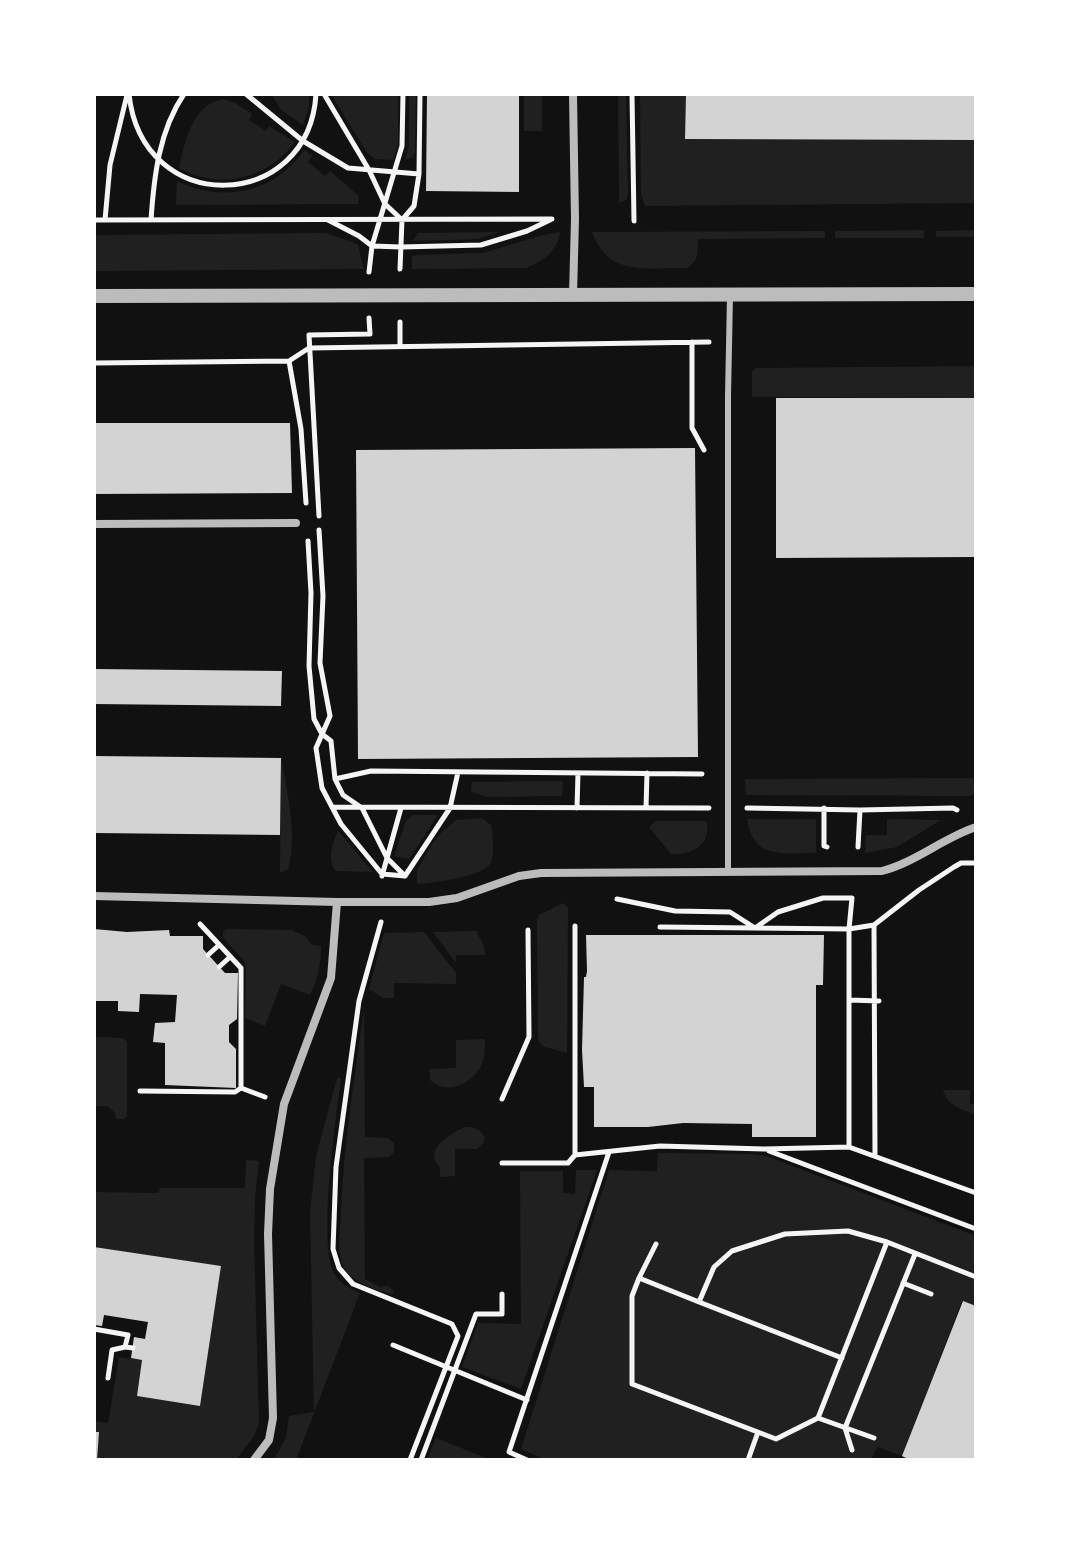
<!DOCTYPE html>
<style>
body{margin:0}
#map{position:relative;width:1070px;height:1554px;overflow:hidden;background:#111;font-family:Bitter,serif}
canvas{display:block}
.frame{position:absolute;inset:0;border:96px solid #fff;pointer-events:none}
</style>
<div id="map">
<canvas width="1070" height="1554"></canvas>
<div class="frame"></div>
</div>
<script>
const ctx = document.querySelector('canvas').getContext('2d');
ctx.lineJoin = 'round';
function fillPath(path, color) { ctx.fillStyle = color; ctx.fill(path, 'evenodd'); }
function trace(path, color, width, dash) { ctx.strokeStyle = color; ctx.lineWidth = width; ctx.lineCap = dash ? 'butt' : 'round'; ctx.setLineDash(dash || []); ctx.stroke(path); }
const green = new Path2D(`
 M309 94V107L303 125 281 110 272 95Z
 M331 94H398V145L393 160 375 159 367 153Z
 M409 94H416L415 152 413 157 405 160 409 145Z
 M524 94H542V131H524Z
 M618 94H626L628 195 626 200 619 203Z
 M640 94H686V139L976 140V203L645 206 641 194Z
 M223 99 235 103 252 114 249 120 266 131 269 126 295 142C268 179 219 191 179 168 185 141 192 105 223 99Z
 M305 150 312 156 308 162 325 176 330 171 359 196 358 204 176 205 177 181C209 197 247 197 277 177 288 170 296 160 305 150Z
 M924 230V238H835V231Z
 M976 230V237H936V231Z
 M825 231V238L698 239C697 252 700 261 686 268 646 267 609 278 592 232Z
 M499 232 479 239 413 241 418 233Z
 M560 232C557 252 544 261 526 268L412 269V257L416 255 483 253 539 236Z
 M325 233 350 241 358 245 364 269 94 271V235Z
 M976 366V398L752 397V372L756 368Z
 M281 758C287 790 298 837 288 869L280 873Z
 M976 778V794L969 796 746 795 745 779Z
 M563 781 562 796 488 797 471 792 472 782Z
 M413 815H438L409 859 394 856 406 821Z
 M482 818 492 826C492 837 496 855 490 864 481 877 432 883 417 884V870L434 841 443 831 456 820Z
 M747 819H816V853C783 853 753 860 747 819Z
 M887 819 941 820 897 847 865 853 866 835H887Z
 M656 821H706C713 844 691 856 671 854L649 827Z
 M338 831 373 872 336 871C326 859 332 845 338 831Z
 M563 903 568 907 567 1053 542 1046 538 1040 537 920 539 915Z
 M227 929 292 930 305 936 312 945 321 946C321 965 318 978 310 995L281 984 265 1026 245 1018 246 968 244 961 223 937V931Z
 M476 931 484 946 485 955H456V963L433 932Z
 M424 932 456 973V984L394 983V998H383L369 989 384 933Z
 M364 1008 365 1137 388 1138 394 1143V1152L389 1157 364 1158 365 1279 380 1287 387 1286 394 1290 393 1294C377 1291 354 1283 345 1269 336 1254 340 1232 341 1215 343 1145 355 1077 364 1008Z
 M94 1037 123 1038 127 1042V1116L124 1119H116L114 1112 107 1106H94Z
 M485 1039C485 1048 485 1058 481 1066 471 1084 448 1096 430 1080L429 1069 456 1068V1040Z
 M337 1078H341C336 1117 317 1245 335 1275 341 1285 350 1288 360 1293L296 1460H274L286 1437 289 1416 314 1412 310 1212 316 1156Z
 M943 1090H970V1104H976V1115C962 1109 947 1106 943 1090Z
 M465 1127C474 1127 481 1129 485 1138L483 1143 477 1149H455V1176L440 1177V1167C422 1150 450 1134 465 1127Z
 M658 1153 753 1154 766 1156 976 1236V1272H973L971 1278 976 1281V1306L962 1301 902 1456 877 1447 871 1460H546L521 1449 609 1170 657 1171Z
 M246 1160 259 1161 255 1197 254 1241 259 1423 254 1436 236 1460H97L99 1433 94 1432V1421L108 1423 119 1357 142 1360 137 1396 200 1405 221 1267 94 1247V1192L158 1193 160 1188H245Z
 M576 1170H597L521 1389 462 1367 478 1323 521 1324 520 1171H563V1193L575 1194Z
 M436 1438 489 1459V1460H427Z`);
const building = new Path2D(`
 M427 94H519V192L426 191Z
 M686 94H976V140L685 139Z
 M776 398H976V557L776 558Z
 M94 423H290L292 493 94 494Z
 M695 448 698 757 358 759 356 450Z
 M94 669 282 671 281 706 94 704Z
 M94 756 281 758 280 835 94 833Z
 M94 929 127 932 169 930 170 936H203V949L225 973H238L237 1019 229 1025V1042L236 1049V1088L165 1085V1043L153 1042 155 1023 175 1022 177 995 140 994 139 1012 118 1011V1001H94Z
 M586 935H824L823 985H816V1137H752V1124L683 1123 648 1127H594V1087H584L582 1050 584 977H586L587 971Z
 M94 1247 221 1266 200 1406 137 1396 142 1360 131 1358 134 1337 145 1339 148 1322 104 1315 102 1326 94 1325Z
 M963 1301 976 1306V1460H910L902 1456Z
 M94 1432H99L97 1460H94Z`);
const path = new Path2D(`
 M129 94C142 218 309 213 316 94
 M246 94 303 141 348 168 419 174
 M324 94 369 170 385 204 401 219
 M632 94 634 221
 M94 220 552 219
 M105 220 110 165 127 95
 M151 220C154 176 159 131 184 94
 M328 220 359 236 372 246 401 247 481 245 527 231 550 220
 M400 269 402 220 414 206 419 174 420 94
 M369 272 372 246 402 146 403 94
 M400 322V346
 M692 342V428L704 450
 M289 361 301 429 306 503
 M94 363 289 361 309 348 709 342
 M319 516 309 335 370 334 369 318
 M319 530 323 596 320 663 330 716 316 748 322 788 341 824 382 874 405 876 450 808 458 772
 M308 541 311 593 309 666 314 719 322 734 331 741 335 779 343 795 362 808 387 858 405 876
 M335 779 371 771 702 774
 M332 807 709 808
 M577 808 578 773
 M646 808 647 773
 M747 808 860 810 953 808 957 810
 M824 808V846L827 847
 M858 847 860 810
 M382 876 401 808
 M617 899 675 911 730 912 755 928 778 912 823 898H852L849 929 874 925 919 890 954 867 961 863H976
 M381 922 359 1001 336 1167 333 1249 339 1268 353 1284 452 1324 458 1336 410 1460
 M200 924 241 968V1088
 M874 925 875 1156
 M575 926V1155L660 1146 764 1149 849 1147
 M660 927 849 929V1147L976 1193
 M208 955 219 945
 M219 967 230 957
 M850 1000 879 1001
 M140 1091 235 1092 241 1088 265 1097
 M502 1099 529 1037 528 930
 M769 1151 976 1229
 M502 1163H568L575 1155
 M656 1244 639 1278 699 1302 714 1267 732 1251 785 1234 848 1231 887 1242 976 1277
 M639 1278 632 1296V1384L776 1439 818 1418 887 1242
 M903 1283 931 1294
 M699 1302 842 1358
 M94 1329 128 1335 125 1347 133 1348
 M393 1345 527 1400
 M108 1378 112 1350 125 1347
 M818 1418 874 1438
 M852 1450 845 1428 915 1254
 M421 1460 476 1314H502V1294
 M527 1460 509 1452 609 1152
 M748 1460 758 1432`);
const service = new Path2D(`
 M728 872V396L730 296`);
const minor = new Path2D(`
 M573 295 575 219 573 94
 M94 524 296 523
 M94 896 337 902H429L457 898 519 876 541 873 882 871C916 862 943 838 976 827
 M254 1460 269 1440 273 1418 268 1234 270 1189 284 1104 331 978 337 902`);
const tertiary = new Path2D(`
 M94 296 976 294`);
fillPath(green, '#202020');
fillPath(building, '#d3d3d3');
trace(path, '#f5f5f5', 5);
trace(service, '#bcbcbc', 6);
trace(minor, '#bcbcbc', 8);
trace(tertiary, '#bcbcbc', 14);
</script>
